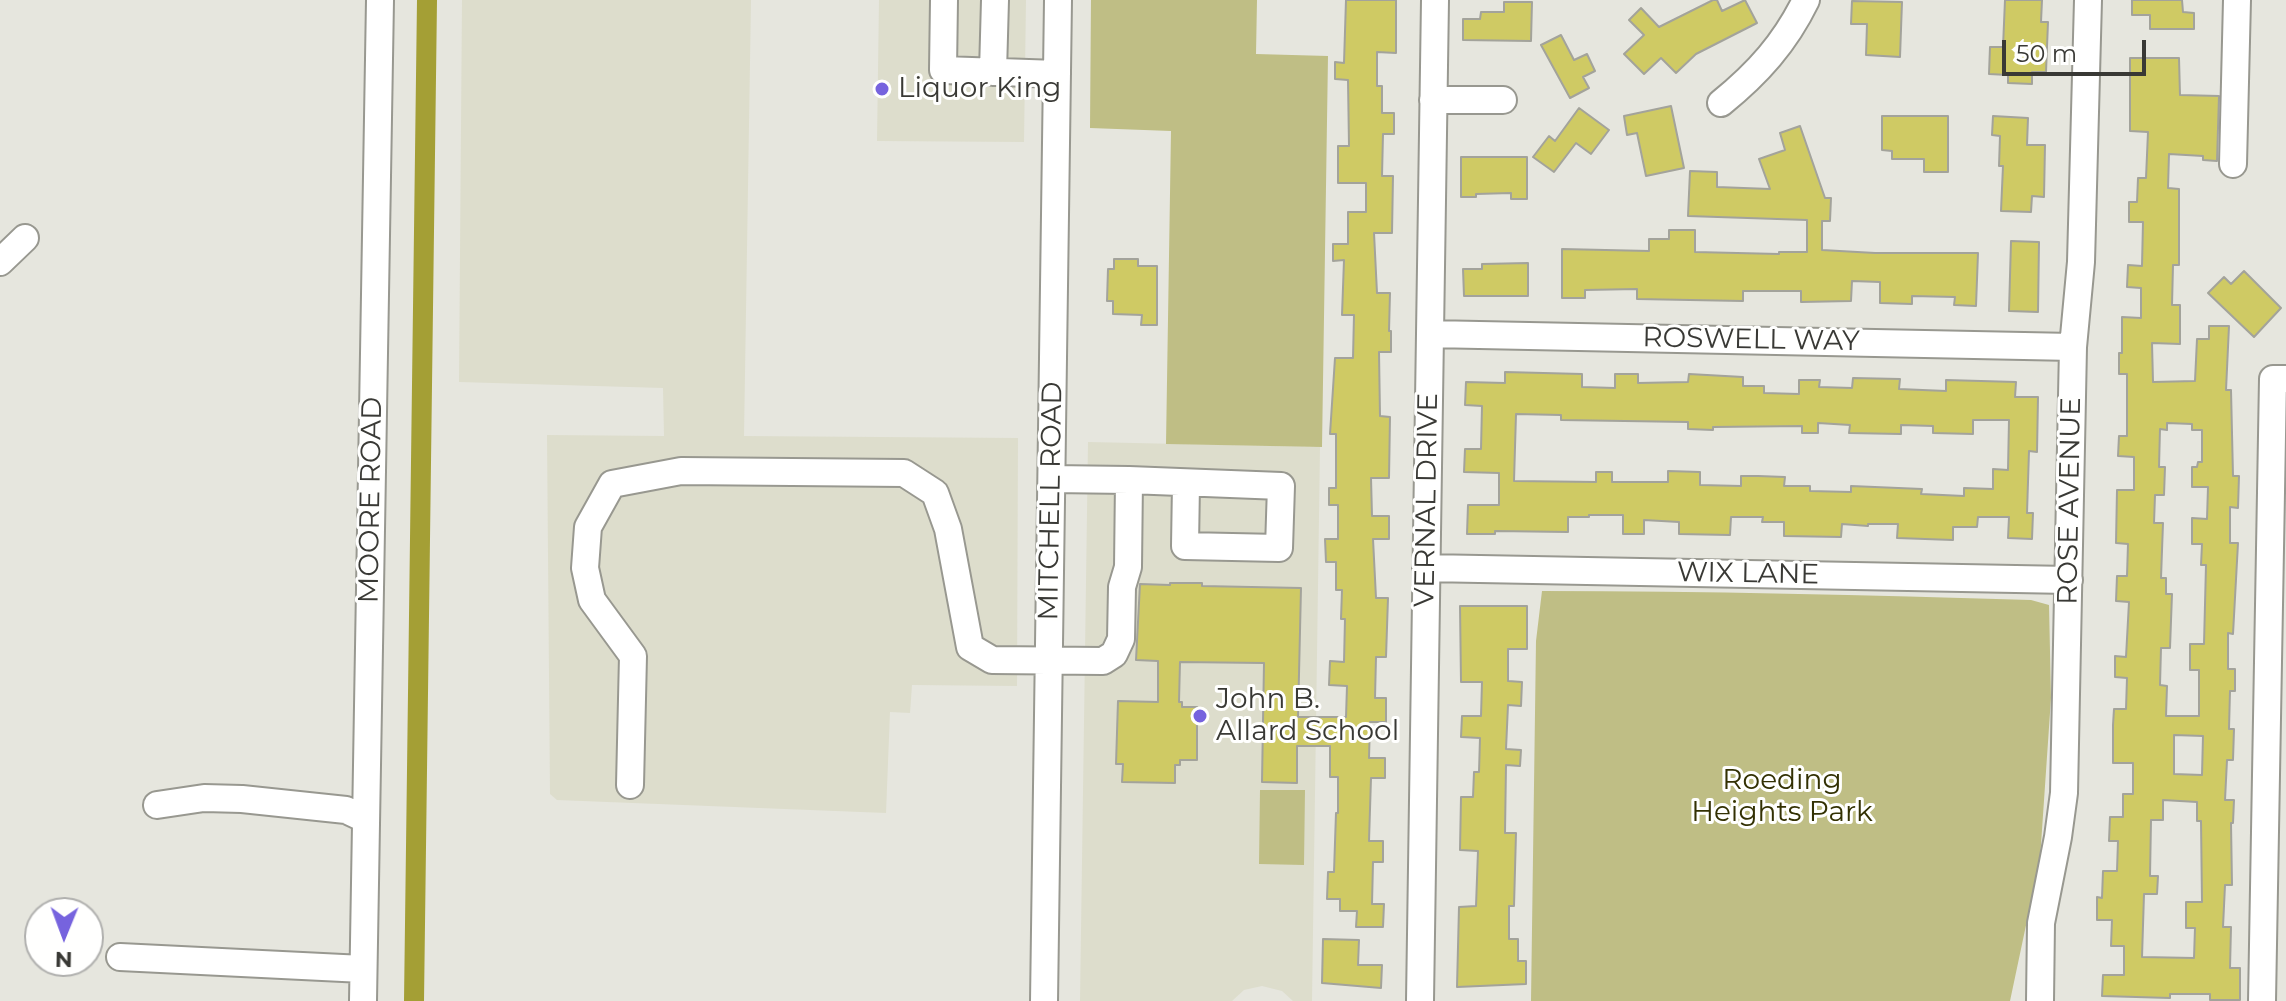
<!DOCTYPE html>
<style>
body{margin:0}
#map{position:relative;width:2286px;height:1001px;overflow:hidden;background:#e6e6de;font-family:Montserrat,sans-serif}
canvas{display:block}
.north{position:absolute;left:24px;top:897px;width:80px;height:80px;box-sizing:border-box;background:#fffffe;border:2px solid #b0b0ae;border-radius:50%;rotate:181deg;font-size:22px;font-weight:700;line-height:32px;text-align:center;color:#393935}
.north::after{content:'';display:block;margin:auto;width:28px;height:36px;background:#7663de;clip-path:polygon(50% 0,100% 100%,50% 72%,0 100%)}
.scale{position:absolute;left:2002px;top:40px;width:144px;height:36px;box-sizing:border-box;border:4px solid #393935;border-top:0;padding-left:10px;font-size:24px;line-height:28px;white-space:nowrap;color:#393935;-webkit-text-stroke:6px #fffffe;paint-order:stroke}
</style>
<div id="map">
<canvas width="2286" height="1001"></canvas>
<div class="north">N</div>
<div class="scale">50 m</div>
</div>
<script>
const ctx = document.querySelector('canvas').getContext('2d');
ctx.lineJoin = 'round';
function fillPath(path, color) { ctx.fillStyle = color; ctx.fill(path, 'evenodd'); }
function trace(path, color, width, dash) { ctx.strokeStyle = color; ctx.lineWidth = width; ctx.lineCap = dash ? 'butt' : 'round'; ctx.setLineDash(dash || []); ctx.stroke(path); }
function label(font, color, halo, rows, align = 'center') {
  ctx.font = font + ' Montserrat,sans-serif'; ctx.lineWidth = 6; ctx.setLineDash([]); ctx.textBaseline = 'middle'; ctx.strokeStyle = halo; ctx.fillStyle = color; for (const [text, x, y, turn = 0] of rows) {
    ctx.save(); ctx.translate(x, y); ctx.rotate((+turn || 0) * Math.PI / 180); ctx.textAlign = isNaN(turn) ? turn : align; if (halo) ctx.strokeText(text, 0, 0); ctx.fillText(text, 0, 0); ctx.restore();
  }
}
const built = new Path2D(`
 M462 0H751L744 436 1018 438 1017 686 912 685 910 713 890 712 886 813 557 800 550 794 547 435 664 436 663 388 459 382Z
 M879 0H1026L1024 142 877 141Z
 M1088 442 1320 447 1312 1001H1293L1282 991 1262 986 1244 990 1232 1001H1080Z`);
const green = new Path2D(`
 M1091 0H1257L1256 54 1328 56 1322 447 1166 444 1171 131 1090 128Z
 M1542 591C1705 591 1868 595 2031 600L2049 605 2051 698 2040 859 2010 1001H1531L1536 641Z
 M1260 790H1305L1304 865 1259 864Z`);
const canal = new Path2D(`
 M414 1001 427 0`);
const building = new Path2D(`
 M1346 0H1396V53L1377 52V86H1382V113H1394V134H1383L1382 176H1393L1392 233H1374L1377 293H1390L1389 331H1391V352H1379L1380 416 1390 417 1389 478H1371L1372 516H1389V539H1373L1376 598H1388L1386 657H1376L1375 698H1386V722H1370L1369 758H1385V778H1371L1369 841H1383V862H1373L1372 904H1384L1383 927H1356L1357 911H1340V899H1327L1328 872H1334L1336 813H1338V777H1330V746H1297V783L1262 782 1264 663 1180 662 1179 702H1182V707H1197V760H1180V765H1175V783L1122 782 1123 764H1116L1118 701 1158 702V661L1136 660 1140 584 1170 585V583H1202V586L1301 588 1298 717H1346L1347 686 1329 685 1330 661 1344 662 1345 619H1341L1342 590H1336V562H1326L1325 539H1338V505H1329V488H1336V434H1330L1335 358H1353L1354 315H1342L1344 260 1333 261V244H1348V212H1366V183H1338V146H1349L1348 80 1335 79V62L1344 63Z
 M1713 0H1717L1722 11 1745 0 1757 23 1696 54 1676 73 1661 58 1644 74 1624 54 1644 35 1629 20 1641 8 1659 27Z
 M2005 0H2042L2041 22H2048L2046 72H2032V84L2008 83V75L1989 74 1990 47H2003Z
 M2132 0H2182L2183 12 2194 13V29H2150V15H2132Z
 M1852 1 1902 2 1900 57 1866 55 1867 24H1851Z
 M1504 2H1532L1531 41 1463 40V19H1480L1481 12H1504Z
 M1561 35 1574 60 1587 54 1595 71 1583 77 1589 88 1570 98 1541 45Z
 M2130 58H2179L2180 95 2219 96 2217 161 2203 160V156L2169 154 2168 188 2179 189V265H2173L2172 305H2180V344L2152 343 2153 382 2195 381 2197 339H2209V326H2229L2226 390H2231L2233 476H2239L2238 508 2230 507V543H2238L2233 634 2228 633V669H2235V691H2230L2229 729H2234L2233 760H2227L2225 800H2234L2233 823H2231L2232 885H2225L2223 927H2231L2230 968H2240V1000H2210V994H2170V998L2102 996 2103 975H2124V946H2111L2112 920H2097V897L2102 898 2103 871H2117L2118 841H2109L2110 817H2123V794H2133V763H2113V725L2114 709H2126L2127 678 2115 677V656L2126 657 2129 602 2116 601 2117 576H2127L2128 544 2116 543 2117 490H2134V457L2118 456 2119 436H2127V374H2119V353H2122V317L2141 318V288L2127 287 2128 265 2142 266 2143 222H2129V202H2137L2138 178H2146L2148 132 2130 131ZM2167 423 2192 424V430H2202V462H2198L2197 467H2192V487H2208L2207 519 2192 518V544H2202L2201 565H2206L2204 644H2190V670H2199V716H2166L2167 686 2160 685 2161 648H2170L2172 594H2166V578H2161L2163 523H2154L2155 495H2164L2165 467H2159L2160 429 2167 430ZM2174 735 2203 736 2202 775 2174 774ZM2163 800 2197 802V821H2201L2202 902H2186V928H2195L2194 958 2142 957 2144 894H2157L2158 876H2150L2151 820H2163Z
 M1671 106 1684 168 1646 176 1637 133 1627 135 1624 116Z
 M1579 108 1609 130 1591 154 1576 143 1554 172 1533 157 1549 136 1555 141Z
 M1882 116H1948V172H1924V159H1892V151L1882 150Z
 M1993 116 2028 118 2027 145H2045L2044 197 2032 196 2031 212 2001 211 2003 166H1999L2000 136 1992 135Z
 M1800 126 1825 198H1831L1830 221H1822V250L1875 253H1978L1976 306 1954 305 1955 297 1912 296V304L1880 303V282L1852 281 1851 301 1801 302V291H1743V301L1637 299V289L1585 290V298H1562V249L1649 251V239H1669V230H1695V252L1779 254V252H1807V220L1688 216 1690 171 1717 172V187L1770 189 1759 159 1785 150 1780 133Z
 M1461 157H1527V199H1511V193L1476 194V197H1461Z
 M2011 241 2039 242 2038 312 2009 311Z
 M1114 259H1138V266H1157V325H1141L1142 315 1113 314V301H1107L1108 269H1114Z
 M1528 263V296H1464L1463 269H1482V264Z
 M2244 271 2281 308 2254 337 2208 293 2224 277 2231 284Z
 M1505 372 1582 374V387L1615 388V374H1638V383L1688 382 1689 374 1743 377V386H1764V393L1799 394V380H1820L1819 387 1852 388 1853 378 1900 379 1899 389 1946 391V380L2016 382 2015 397H2038L2037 452 2029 451 2027 513H2033L2032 539 2008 538 2009 517H1978L1977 527H1953V540L1897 538 1898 524H1868V526L1842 524 1841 537 1784 536V522H1762L1763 517H1731L1730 535 1679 534V522L1644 520V534H1623V515H1589V517H1568V532L1495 531V534H1467L1468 505H1499V473L1464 472 1465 449H1481L1482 406 1465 405 1466 382 1505 383ZM1516 414 1561 415V420L1688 422V429L1713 430V427L1802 426V433H1818V423L1850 425 1849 433 1901 434V425L1933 426V433L1973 434V420H2009L2008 470 1993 469V489L1964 488V496L1921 494 1922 489 1851 486V492L1810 491V486H1784L1785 477 1758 476H1741V486L1700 485V472L1668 471V482H1612V472H1596V482L1514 481Z
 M1460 606H1527V649H1508V681L1522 682 1521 706 1508 705 1506 749 1521 750 1520 766 1506 765 1505 833H1516L1514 906H1509V939H1518V961H1526V984L1457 987 1459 907 1476 906 1478 851 1460 850 1461 797H1473L1474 772H1479L1480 738 1461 737 1462 716H1481L1482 682H1461Z
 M1323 939 1359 940 1358 965H1382L1381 988 1322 983Z`);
const minor = new Path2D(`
 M944 0 943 70 1057 74
 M993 72 995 0
 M1433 100H1503
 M1721 103C1758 73 1785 43 1806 0
 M2233 164 2237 0
 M0 262 25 238
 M1430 334 2073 347
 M1129 480 1281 486 1279 548 1185 546 1186 484
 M1426 568 2069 580
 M630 785 633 656 592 600 585 568 588 527 612 484 681 471 904 473 935 493 948 529 970 647 992 660 1103 661 1114 654 1121 639 1122 587 1128 567 1129 480 1052 479
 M157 805 204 798 242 799 346 810 365 819
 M120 957 363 969
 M363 1001 380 0
 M1044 1001 1058 0
 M1420 1001 1435 0
 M2040 1001 2041 923 2058 837 2064 793 2073 347 2081 262 2088 0
 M2262 1001 2273 379H2286`);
const markers = [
 [882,89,8,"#7663de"],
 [1200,716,8,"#7663de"]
];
const poiNames = [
 ["Liquor King",898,89],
 ["John B.",1216,700],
 ["Allard School",1216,732]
];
const streetNames = [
 ["ROSWELL WAY",1751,340,1],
 ["MOORE ROAD",371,500,-89],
 ["VERNAL DRIVE",1427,500,-89],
 ["MITCHELL ROAD",1051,501,-89],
 ["ROSE AVENUE",2070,501,-89],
 ["WIX LANE",1748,574,1]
];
const parkNames = [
 ["Roeding",1782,781],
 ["Heights Park",1782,813]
];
fillPath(built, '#ddc');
fillPath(green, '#bfbe85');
trace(canal, '#a49f35', 20);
fillPath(building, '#cfca64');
trace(building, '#a3a39b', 2);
trace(minor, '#989890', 30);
trace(minor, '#fff', 26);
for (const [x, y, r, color] of markers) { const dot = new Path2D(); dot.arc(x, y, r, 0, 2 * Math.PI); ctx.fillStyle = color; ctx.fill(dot); trace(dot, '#fffffe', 3); }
label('28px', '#393935', '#fffffe', poiNames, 'left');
label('28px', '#393935', '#fffffe', streetNames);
label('28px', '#333103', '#fffffe', parkNames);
</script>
